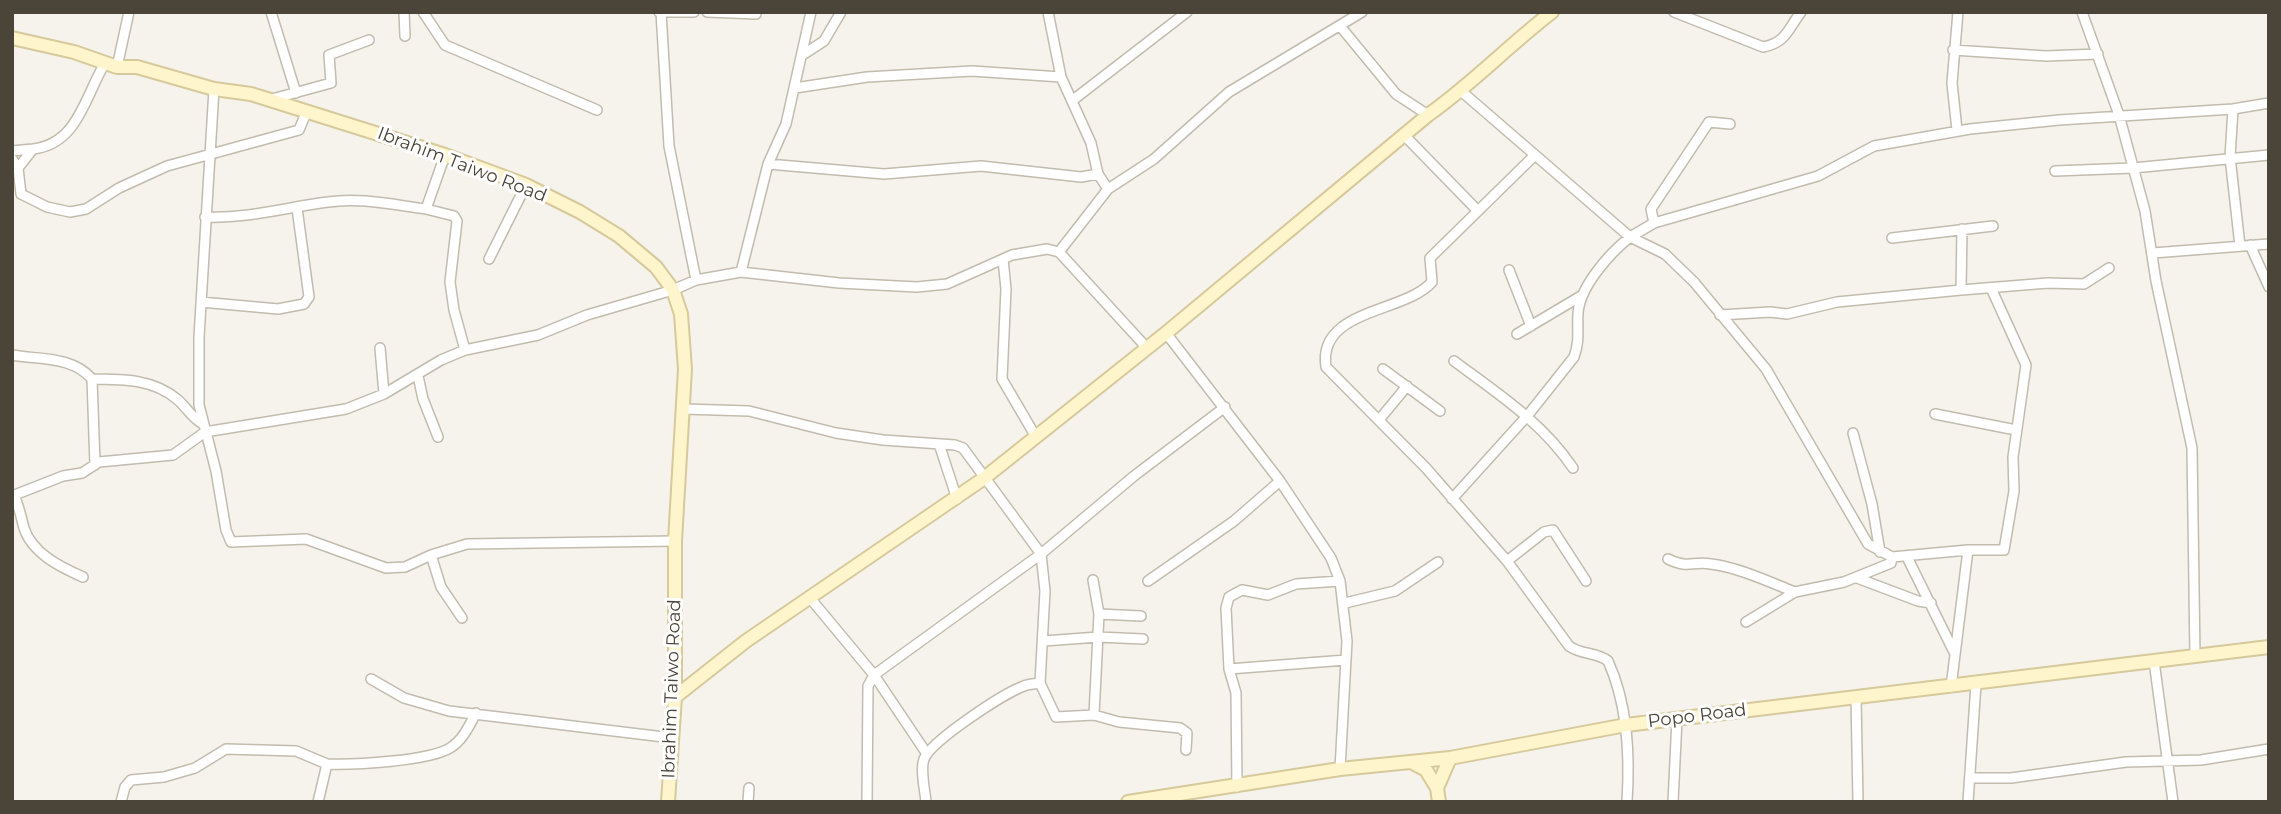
<!DOCTYPE html>
<style>
body{margin:0}
#map{position:relative;width:2281px;height:814px;overflow:hidden;background:#f6f3ec;font-family:Montserrat,sans-serif}
canvas{display:block}
.frame{position:absolute;inset:0;border:14px solid #4b4539;pointer-events:none}
</style>
<div id="map">
<canvas width="2281" height="814"></canvas>
<div class="frame"></div>
</div>
<script>
const ctx = document.querySelector('canvas').getContext('2d');
ctx.lineJoin = 'round';
function trace(path, color, width, dash) { ctx.strokeStyle = color; ctx.lineWidth = width; ctx.lineCap = dash ? 'butt' : 'round'; ctx.setLineDash(dash || []); ctx.stroke(path); }
function label(font, color, halo, rows, align = 'center') {
  ctx.font = font + ' Montserrat,sans-serif'; ctx.lineWidth = 6; ctx.setLineDash([]); ctx.textBaseline = 'middle'; ctx.strokeStyle = halo; ctx.fillStyle = color; for (const [text, x, y, turn = 0] of rows) {
    ctx.save(); ctx.translate(x, y); ctx.rotate((+turn || 0) * Math.PI / 180); ctx.textAlign = isNaN(turn) ? turn : align; if (halo) ctx.strokeText(text, 0, 0); ctx.fillText(text, 0, 0); ctx.restore();
  }
}
const minor = new Path2D(`
 M271 12 296 93
 M404 12 405 36
 M423 12 445 45 597 110
 M659 12H694
 M661 12 669 146 696 280
 M707 12 756 14
 M1048 12 1061 77 1091 143 1098 174 1108 189
 M1674 12 1763 47C1786 43 1788 29 1801 12
 M2082 12 2119 115 2145 211 2156 281 2192 448 2195 657
 M1340 26 1396 94 1428 115
 M1953 50 2046 56 2098 54
 M804 54 824 41 841 12
 M117 67 129 12
 M795 88 867 77 972 71 1061 77
 M214 89 199 337V405L216 471 226 530 231 542 306 539 386 568 405 567 431 555 467 544 675 541
 M1461 91 1630 237 1654 223 1818 176 1874 146 1970 129 2059 120 2233 109 2269 103
 M272 99 331 83 329 55 369 40
 M1073 100 1187 12
 M2233 109 2230 157 2240 246
 M1957 130 1952 83 1958 12
 M1404 135 1477 210
 M12 151 33 149
 M1534 156 1430 258 1432 282C1405 313 1317 309 1326 367L1426 468 1507 561 1569 646C1581 655 1597 652 1608 661 1628 705 1630 755 1627 802
 M12 159 18 168 21 194 47 207 70 212 86 209 119 188 167 166 299 130 306 113
 M768 164 884 174 981 166 1081 177 1098 174
 M18 168 33 149C78 144 85 96 105 63
 M2055 171 2133 168 2269 155
 M426 209 454 216 457 221 450 282 454 310 465 350
 M205 217C247 219 287 207 328 202 360 197 394 205 426 209L445 155
 M1654 223 1651 209 1709 122 1730 124
 M1892 238 1993 226
 M2250 245 2269 287
 M1059 252 1108 189 1154 159 1229 92 1362 12
 M2153 253 2269 244
 M489 259 526 185
 M1003 259 1006 289 1002 379 1036 437
 M1509 270 1531 326
 M741 272 768 164 786 124 811 12
 M1961 290 1962 229
 M201 302 278 309 304 304 309 297 297 208
 M1720 315 1770 312 1787 314 1837 302 1961 290 2048 283 2084 284 2109 268
 M1166 333 1280 481 1331 558 1340 581 1347 641 1340 769
 M1517 334 1581 296
 M380 348 384 394
 M12 355C41 360 72 356 92 379L95 465
 M1454 361C1498 394 1542 422 1573 468
 M1383 369 1440 411
 M418 376 423 399 438 437
 M92 379C123 379 154 379 178 400 187 408 192 418 203 424
 M684 409 749 411 836 433 883 440 955 445 963 448 1041 554 1045 591 1040 683 1056 717 1094 715 1119 722 1180 728 1187 733 1186 750
 M1935 414 2016 430
 M1379 420 1407 386
 M1853 433 1872 504 1880 552
 M939 444 957 499
 M14 495C19 506 21 517 24 528 32 553 60 567 83 577
 M12 496 63 476 82 473 99 462 173 455 205 432 346 409 384 394 441 360 465 350 538 335 587 315 673 290 696 280 741 272 839 283 917 287 947 284 1012 255 1047 249 1059 252 1147 348
 M1452 499 1528 415 1574 357C1580 341 1577 329 1578 313 1580 286 1610 253 1630 237L1665 254 1694 282 1766 369 1868 544 1892 557 1968 550H2004L2014 491 2013 457 2026 365 1991 288
 M431 555 441 587 462 618
 M1907 557 1954 652
 M1668 559C1689 569 1691 561 1711 564 1740 568 1767 581 1795 592
 M1507 561 1544 532 1553 530 1586 581
 M1857 578 1918 601 1931 603
 M1093 580 1099 614 1094 715
 M1148 581 1234 521 1280 481
 M810 598 874 675 868 686 867 802
 M1345 603 1395 591 1438 562
 M1099 614 1141 616
 M1746 622 1795 592 1844 582 1891 563 1892 557
 M1044 641 1098 637 1143 639
 M2154 661 2173 802
 M1229 669 1346 660
 M371 679 404 698 449 711 672 738
 M1951 687 1968 550
 M1856 697 1858 802
 M927 754 874 675 1041 554 1134 476 1225 407
 M1970 778H2011L2126 762 2201 760 2269 749
 M1237 787 1236 693 1229 669 1226 608 1229 597 1242 590 1268 595 1296 584 1340 581
 M121 802 125 787 131 780 164 777 195 768 226 749 296 751 327 764
 M318 802 327 764C354 765 429 761 450 748 463 740 469 726 476 713
 M748 802 749 788
 M926 802C925 790 920 770 924 759 931 741 1004 693 1024 686 1028 684 1035 684 1040 683
 M1673 802 1677 719
 M1968 802 1976 684`);
const secondary = new Path2D(`
 M12 38 74 52 117 67H137L214 89 251 94 445 155 526 185 580 212 619 236 656 267 673 290 681 314 685 369 675 541V697L668 802
 M675 697 746 641 983 479 1166 333 1428 115C1472 84 1509 45 1552 12
 M1411 762 1426 770 1437 788
 M1128 802 1340 769 1450 758 1626 725 2269 647
 M1439 802 1437 788 1450 758`);
const streetNames = [
 ["Ibrahim Taiwo Road",462,165,21],
 ["Ibrahim Taiwo Road",672,689,-88],
 ["Popo Road",1697,716,-7]
];
trace(minor, '#c2bcae', 12);
trace(secondary, '#d6c99b', 16);
trace(minor, '#fff', 9);
trace(secondary, '#fff5cd', 12);
label('18px', '#4b4539', '#fff', streetNames);
</script>
